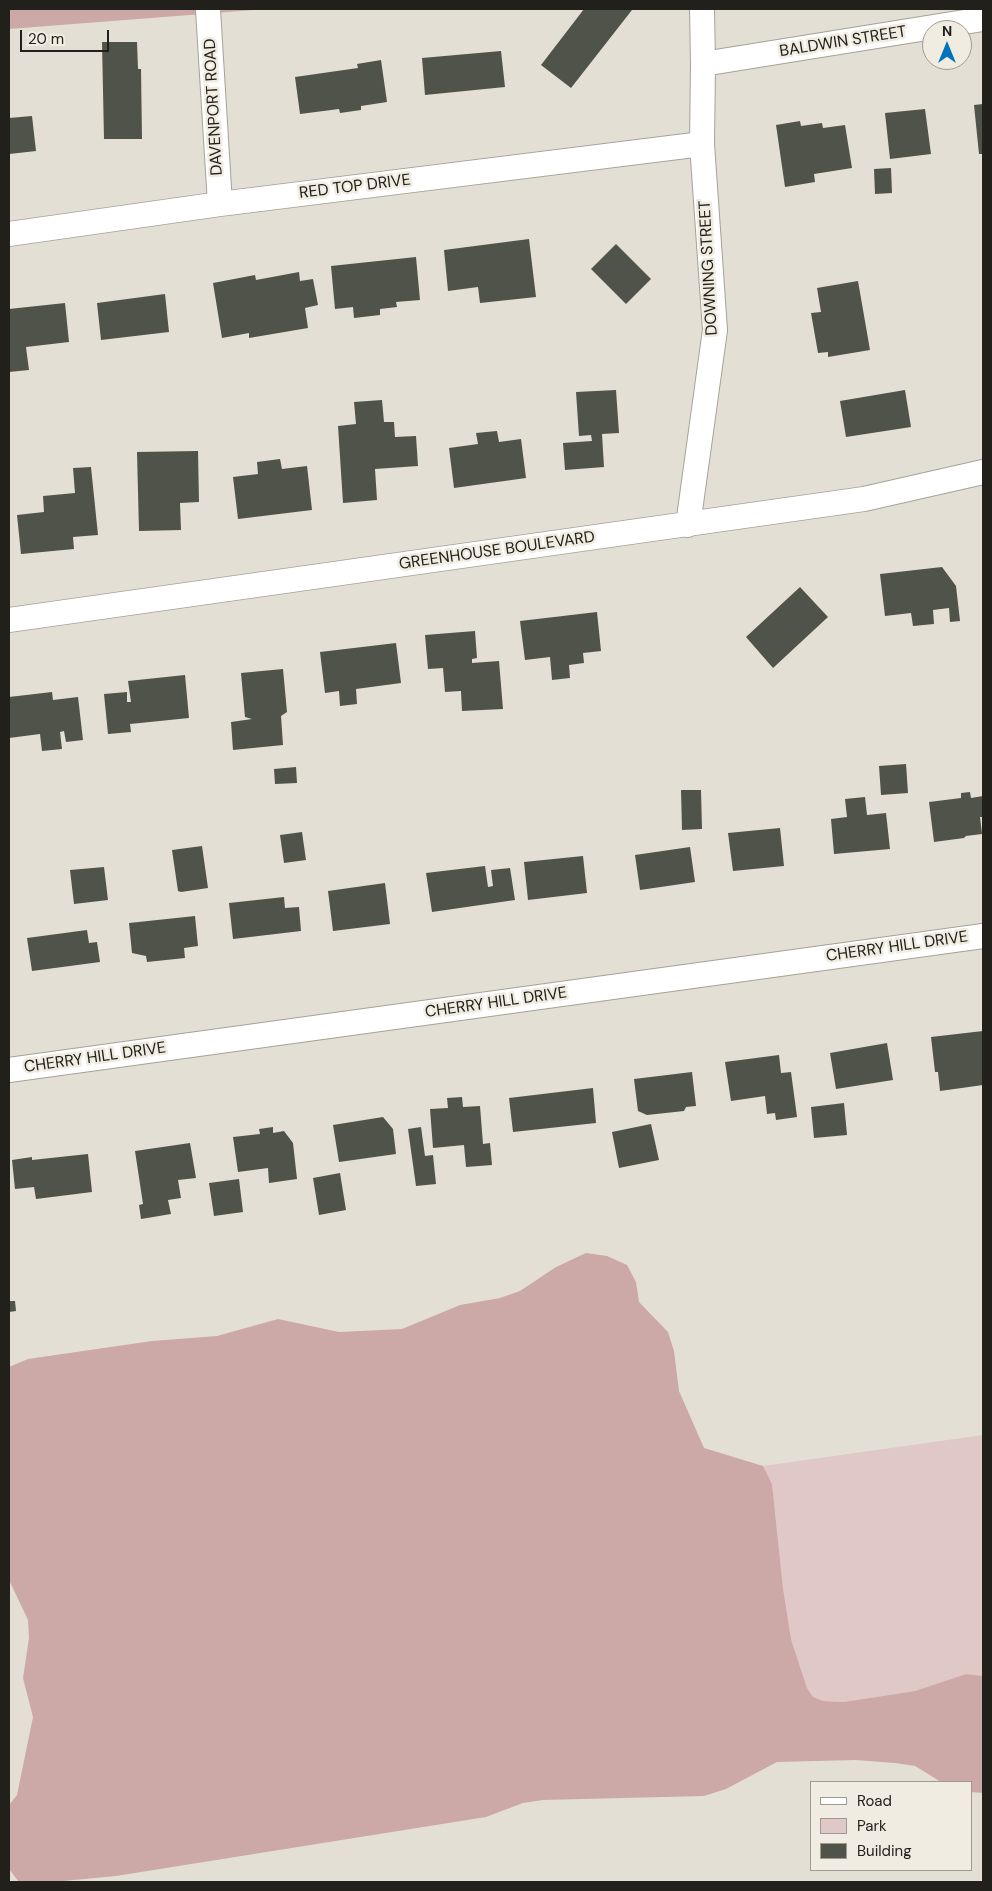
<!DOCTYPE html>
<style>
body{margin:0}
#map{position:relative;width:992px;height:1891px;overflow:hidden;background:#e4dfd4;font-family:"DM Sans",sans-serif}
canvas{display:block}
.frame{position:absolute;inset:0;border:10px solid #21201b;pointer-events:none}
.legend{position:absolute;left:810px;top:1781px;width:162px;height:90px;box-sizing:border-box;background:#f1ece1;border:1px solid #9e9a92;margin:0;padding:6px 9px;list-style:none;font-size:15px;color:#21201b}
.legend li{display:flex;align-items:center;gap:10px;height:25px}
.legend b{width:25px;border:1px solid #9e9a92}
.north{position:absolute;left:922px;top:20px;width:50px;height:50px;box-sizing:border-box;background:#f1ece1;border:1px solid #9e9a92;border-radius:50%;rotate:0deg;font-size:14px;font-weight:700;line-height:20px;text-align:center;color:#21201b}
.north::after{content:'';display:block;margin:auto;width:18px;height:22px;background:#0072bc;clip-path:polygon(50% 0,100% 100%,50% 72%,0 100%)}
.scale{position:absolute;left:20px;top:30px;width:89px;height:22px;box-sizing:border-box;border:2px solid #21201b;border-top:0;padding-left:6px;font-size:15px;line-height:18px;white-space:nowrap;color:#21201b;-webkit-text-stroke:4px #f1ece1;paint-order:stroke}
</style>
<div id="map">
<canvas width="992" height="1891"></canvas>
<div class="frame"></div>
<ul class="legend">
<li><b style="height:6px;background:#fff"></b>Road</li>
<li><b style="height:14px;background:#dfc8c6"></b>Park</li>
<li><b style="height:14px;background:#505349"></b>Building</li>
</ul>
<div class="north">N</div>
<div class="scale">20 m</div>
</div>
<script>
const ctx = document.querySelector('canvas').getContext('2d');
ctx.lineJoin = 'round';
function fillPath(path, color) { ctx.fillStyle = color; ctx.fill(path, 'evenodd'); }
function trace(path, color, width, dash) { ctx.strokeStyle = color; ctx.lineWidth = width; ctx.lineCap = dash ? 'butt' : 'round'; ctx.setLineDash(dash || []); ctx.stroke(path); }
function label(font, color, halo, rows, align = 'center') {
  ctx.font = font + ' "DM Sans",sans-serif'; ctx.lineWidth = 5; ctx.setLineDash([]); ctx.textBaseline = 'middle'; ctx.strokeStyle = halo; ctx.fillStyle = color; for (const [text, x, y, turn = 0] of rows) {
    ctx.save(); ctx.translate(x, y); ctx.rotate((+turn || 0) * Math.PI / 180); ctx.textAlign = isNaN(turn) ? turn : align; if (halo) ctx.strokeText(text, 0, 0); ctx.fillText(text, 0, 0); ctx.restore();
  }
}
const green = new Path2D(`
 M983 1435V1676L966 1674 915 1691 844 1702 822 1701 813 1697 807 1688 791 1639 783 1588 772 1484 763 1466Z`);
const forest = new Path2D(`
 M9 9H267L9 29Z
 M586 1253 607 1256 627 1265 636 1282 639 1302 668 1332 674 1351 679 1391 704 1448 763 1466 772 1484 783 1588 791 1639 807 1688 813 1697 823 1701 844 1702 915 1691 966 1674 983 1676V1793L971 1792V1782H941L915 1766 895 1763 856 1760 777 1762 726 1789 704 1796 543 1800 523 1803 486 1817 116 1876 53 1882H19L9 1869V1805L17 1795 33 1717 23 1678 29 1638 28 1620 9 1580V1367L28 1359 152 1341 217 1336 278 1319 339 1332 402 1329 460 1305 500 1298 520 1291 556 1267Z`);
const building = new Path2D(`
 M584 9 632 10 571 88 541 65Z
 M102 42H137L138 69H141L142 139H104Z
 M501 51 505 87 425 95 422 58Z
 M381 60 387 102 361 106V110L340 113 339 109 300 114 295 77 358 68 357 64Z
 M983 104V154H979L974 105Z
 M925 109 931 154 890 159 885 113Z
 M32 116 36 151 9 154V118Z
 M800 121 801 126 822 123 823 128 845 125 852 168 814 174 815 182 785 187 776 125Z
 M891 168 892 193 875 194 874 169Z
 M529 239 536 297 480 303 478 287 448 291 444 250Z
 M616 244 651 279 626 304 591 269Z
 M416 257 420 300 396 302 397 307 380 309V315L354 318 353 307 335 309 331 266Z
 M299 272 300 281 313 279 318 305 305 308 308 328 249 338V333L222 338 213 283 255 275 256 280Z
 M858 281 870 350 828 357V352L818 353 811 313 821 312 817 288Z
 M165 294 169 332 101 340 97 303Z
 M65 303 69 342 26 347 29 370 9 372V309Z
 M616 390 619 433 602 434 604 467 565 470 563 443 592 441 591 435 579 436 576 392Z
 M905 390 911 427 846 437 840 401Z
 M382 400 384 422H394L395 437 416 436 418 466 375 469 377 500 343 503 338 426 356 424 354 402Z
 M497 431 499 442 521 439 526 478 454 488 449 448 478 444 476 433Z
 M198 451 199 502 180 503 181 530 139 531 137 452Z
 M280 459 282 469 307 466 312 510 238 519 233 477 258 474 257 462Z
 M91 467 98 535 73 537 74 549 21 554 17 515 44 512 43 496 75 493 73 468Z
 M942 567 956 586 960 621 950 622 949 608 933 610 934 624 913 626 911 613 885 616 880 574Z
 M800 587 828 617 773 668 746 637Z
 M597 612 601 651 583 653 584 663 569 665 570 678 552 680 550 657 525 660 520 621Z
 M475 631 477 658 472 659V663L499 661 503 709 462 711 461 691 445 692 443 668 428 669 425 635Z
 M396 643 401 683 356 689 357 704 340 706 339 691 325 693 320 652Z
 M283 669 287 712 281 716 283 745 233 750 231 722 252 719 245 717 241 673Z
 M185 675 189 718 130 724 131 732 108 734 104 694 127 692V702H131L128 681Z
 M52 692 53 700 78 697 83 740 66 742 64 731 60 732 62 749 42 751 40 734 9 738V697Z
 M906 764 908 793 881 795 879 766Z
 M296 767 297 783 275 784 274 769Z
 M681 790H701L702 829 682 830Z
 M970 792 971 798 983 796V817H980L982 834 966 836 964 838 934 842 929 802 961 798V793Z
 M865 797 867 815 886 813 890 849 834 854 831 819 847 817 845 799Z
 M780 828 784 866 733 871 728 833Z
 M302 832 306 860 284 863 280 835Z
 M202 846 208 888 181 892 178 891 172 850Z
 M690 847 695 882 640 890 635 855Z
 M583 856 587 893 528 900 524 862Z
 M485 866 488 887 493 886 491 870 510 868 515 900 432 912 426 873Z
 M104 867 108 900 74 904 70 870Z
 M385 883 390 924 333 931 328 891Z
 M284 897 285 908 299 907 301 931 233 939 229 903Z
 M195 916 198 946 184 948 185 958 147 962 146 956 132 953 129 923Z
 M87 930 89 943 97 942 100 962 32 971 27 938Z
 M983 1031V1085L940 1091 938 1072H935L931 1037Z
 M887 1043 893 1080 836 1089 830 1053Z
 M779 1055 781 1073 791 1072 797 1117 776 1120 775 1113 767 1114 765 1096 731 1101 725 1062Z
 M692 1072 696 1106 686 1107 684 1111 647 1115 638 1111 634 1079Z
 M593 1088 596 1123 513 1132 509 1098Z
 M462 1097 463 1107 480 1106 483 1144 490 1143 492 1165 466 1167 464 1145 433 1148 430 1109 448 1108 447 1098Z
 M844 1103 847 1135 814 1138 811 1107Z
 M383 1117 393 1129 396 1154 339 1162 333 1125Z
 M651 1124 659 1160 619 1168 612 1132Z
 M273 1127V1133L284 1131 293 1143 297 1179 269 1183 268 1168 238 1172 233 1137 260 1134 259 1129Z
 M421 1127 425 1156 433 1155 436 1184 416 1186 408 1129Z
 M190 1143 196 1178 178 1180 181 1198 168 1200 171 1214 141 1219 139 1205 143 1204 135 1151Z
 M88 1154 92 1192 36 1199 34 1187 15 1189 12 1160 32 1157V1160Z
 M340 1173 346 1210 319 1215 313 1178Z
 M239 1179 243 1212 214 1216 209 1183Z
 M9 1301H15L16 1311 9 1312Z`);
const street = new Path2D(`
 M208 10 220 204
 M703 64 983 19
 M9 234 220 204 702 144
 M688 525 715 330 702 144 703 64 702 9
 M9 620 864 499 983 472
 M9 1070 983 936`);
const streetNames = [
 ["BALDWIN STREET",843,42,-9],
 ["DAVENPORT ROAD",214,107,-93],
 ["RED TOP DRIVE",355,187,-7],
 ["DOWNING STREET",709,268,-93],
 ["GREENHOUSE BOULEVARD",497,551,-8],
 ["CHERRY HILL DRIVE",897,947,-8],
 ["CHERRY HILL DRIVE",496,1003,-8],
 ["CHERRY HILL DRIVE",95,1058,-8]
];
fillPath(green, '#dfc8c6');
fillPath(forest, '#cca9a6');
fillPath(building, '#505349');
trace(street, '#a6a297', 26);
trace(street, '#fff', 24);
label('16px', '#21201b', '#f1ece1', streetNames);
</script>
